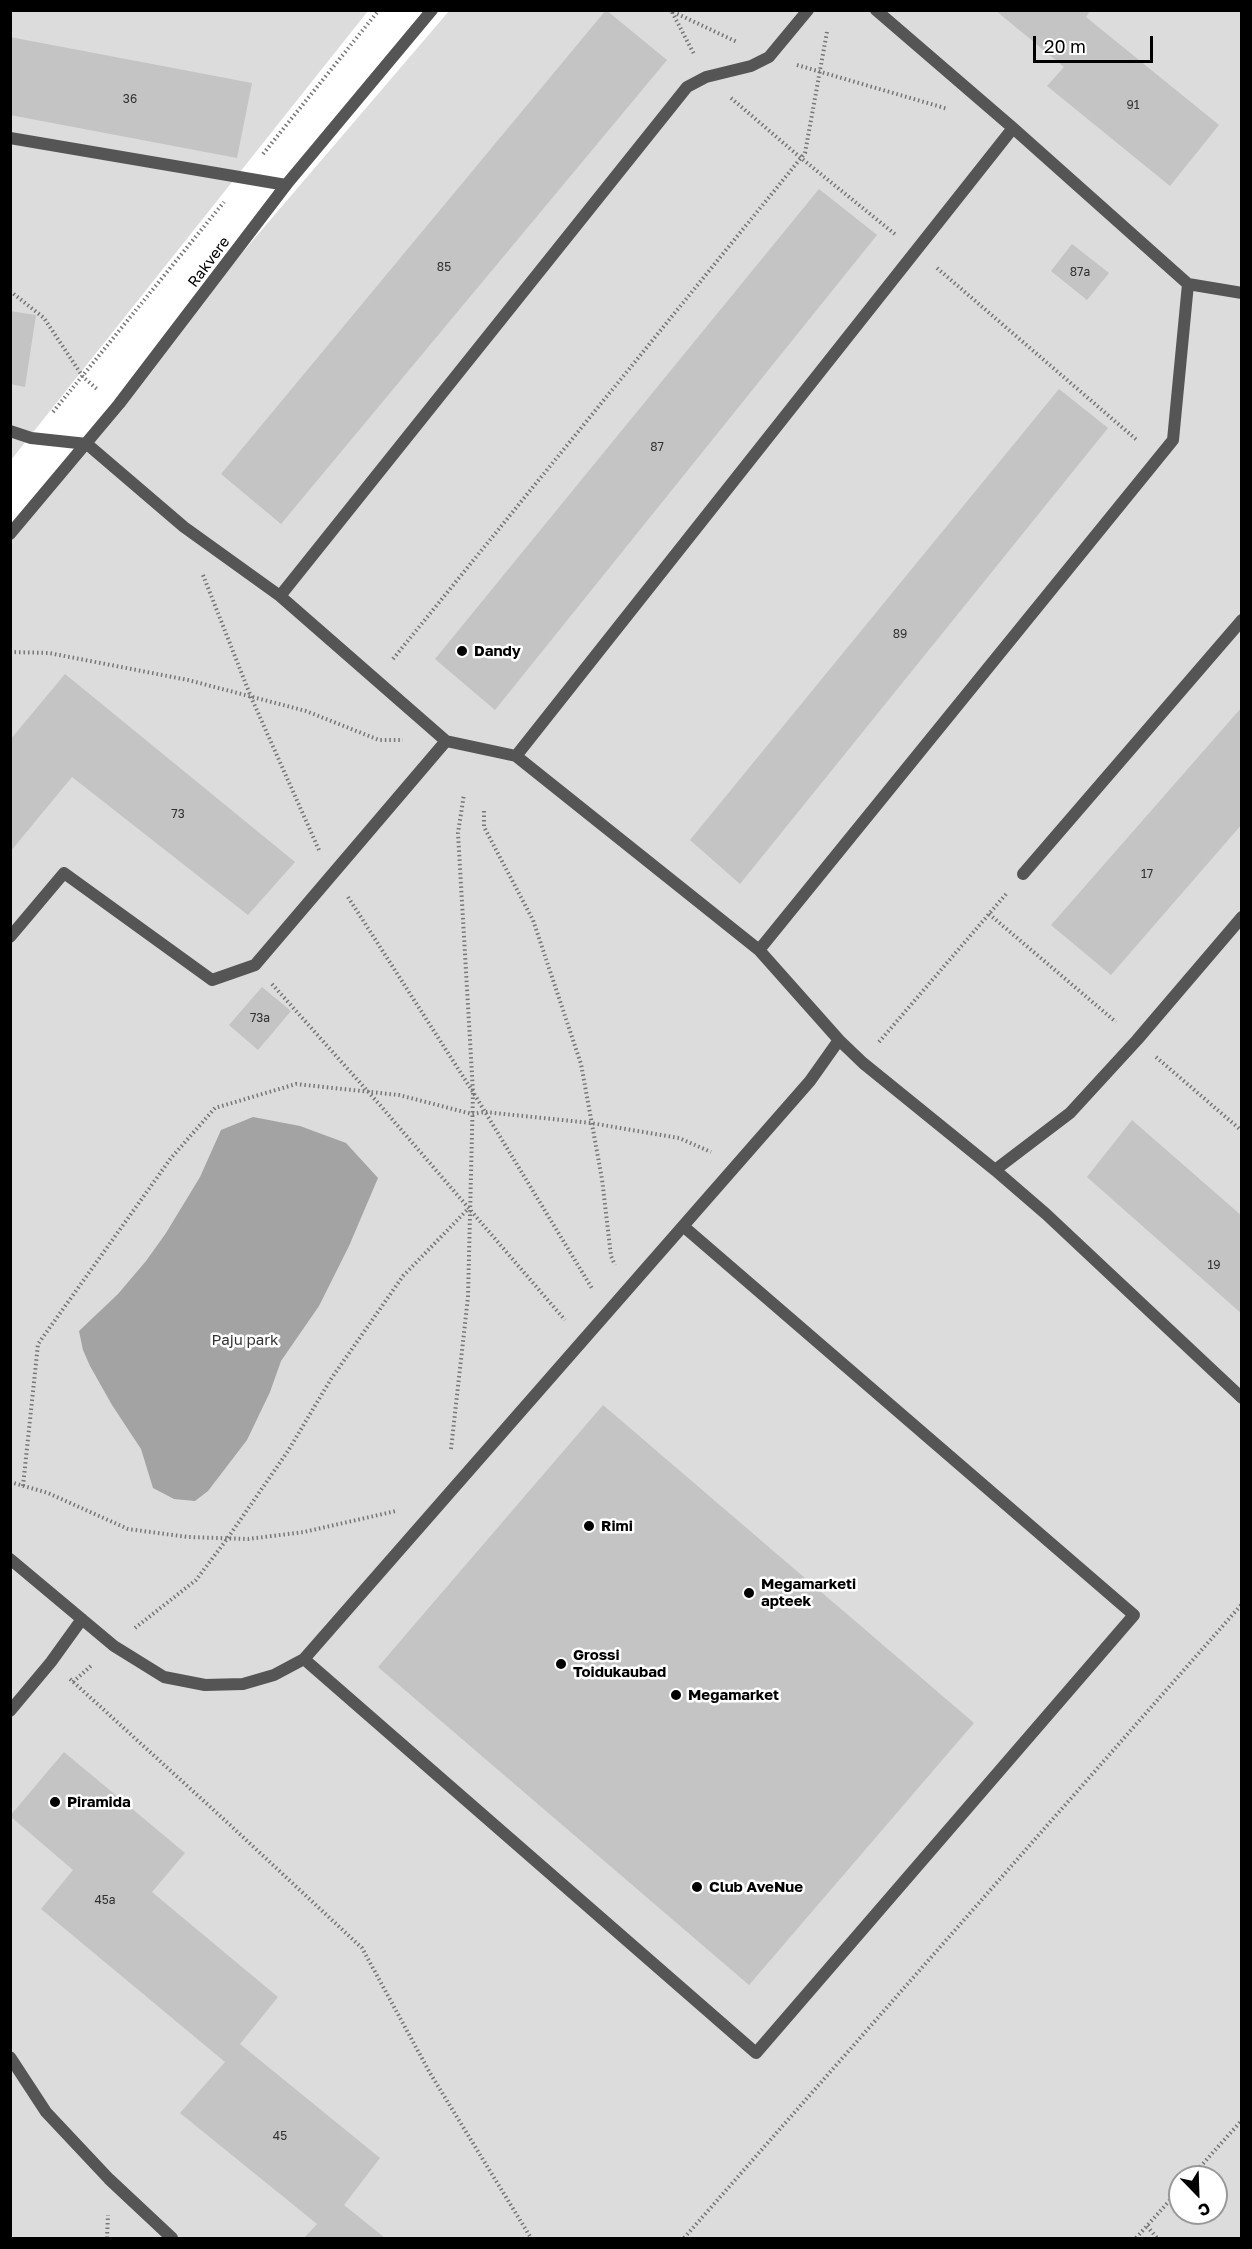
<!DOCTYPE html>
<meta charset="utf-8">
<style>
body{margin:0}
#map{position:relative;width:1252px;height:2249px;overflow:hidden;background:#fff;font-family:"Golos Text",sans-serif}
canvas{display:block}
.frame{position:absolute;inset:0;border:12px solid #000;pointer-events:none}
.north{position:absolute;left:1168px;top:2165px;width:60px;height:60px;box-sizing:border-box;background:#fff;border:2px solid #999;border-radius:50%;rotate:157deg;font-size:16px;font-weight:700;line-height:24px;text-align:center;color:#000}
.north::after{content:'';display:block;margin:auto;width:21px;height:27px;background:#000;clip-path:polygon(50% 0,100% 100%,50% 72%,0 100%)}
.scale{position:absolute;left:1033px;top:36px;width:120px;height:27px;box-sizing:border-box;border:3px solid #000;border-top:0;padding-left:8px;font-size:18px;line-height:21px;white-space:nowrap;color:#000;-webkit-text-stroke:4px #fff;paint-order:stroke}
</style>
<div id="map">
<canvas width="1252" height="2249"></canvas>
<div class="frame"></div>
<div class="north">С</div>
<div class="scale">20 m</div>
</div>
<script>
const ctx = document.querySelector('canvas').getContext('2d');
ctx.lineJoin = 'round';
function fillPath(path, color) { ctx.fillStyle = color; ctx.fill(path, 'evenodd'); }
function trace(path, color, width, dash) { ctx.strokeStyle = color; ctx.lineWidth = width; ctx.lineCap = dash ? 'butt' : 'round'; ctx.setLineDash(dash || []); ctx.stroke(path); }
function label(font, color, halo, rows, align = 'center') {
  ctx.font = font + ' "Golos Text",sans-serif'; ctx.lineWidth = 5; ctx.setLineDash([]); ctx.textBaseline = 'middle'; ctx.strokeStyle = halo; ctx.fillStyle = color; for (const [text, x, y, turn = 0] of rows) {
    ctx.save(); ctx.translate(x, y); ctx.rotate((+turn || 0) * Math.PI / 180); ctx.textAlign = isNaN(turn) ? turn : align; if (halo) ctx.strokeText(text, 0, 0); ctx.fillText(text, 0, 0); ctx.restore();
  }
}
const green = new Path2D(`
 M11 11H368L11 460Z
 M449 11H1241V2238H11V523ZM1180 2177H1216V2213H1180Z`);
const water = new Path2D(`
 M253 1117 300 1126 346 1143 378 1178 349 1246 319 1306 281 1361 270 1392 247 1440 208 1491 195 1501 174 1499 153 1488 141 1449 112 1405 90 1366 83 1350 79 1331 118 1294 146 1261 166 1233 200 1177 221 1130Z`);
const building = new Path2D(`
 M606 10 667 60 281 524 221 474Z
 M995 10H1091L1086 17 1219 125 1170 186 1047 86 1064 67Z
 M10 37 252 83 237 158 10 115Z
 M819 189 877 235 495 710 435 659Z
 M1072 244 1109 273 1087 300 1051 271Z
 M10 311 36 315 25 387 10 384Z
 M1059 389 1108 428 740 884 690 840Z
 M65 674 295 862 248 915 72 777 10 852V740Z
 M1242 707V824L1111 975 1051 925Z
 M262 987 291 1011 258 1050 229 1025Z
 M1132 1120 1242 1216V1314L1087 1177Z
 M603 1405 974 1723 749 1985 378 1667Z
 M64 1752 185 1853 152 1892 278 1997 240 2044 380 2158 344 2205 385 2238H304L317 2224 180 2113 225 2062 41 1909 73 1870 10 1816Z`);
const path = new Path2D(`
 M669 10 737 42
 M672 12 694 54
 M797 65 948 109
 M731 98 801 158 896 235
 M263 154 379 10
 M937 268 1138 441
 M10 291 44 318 83 377 97 389
 M53 412 224 202
 M203 575 251 697 319 850
 M10 652 49 653 188 680 306 711 379 740H403
 M393 659 805 153 827 32
 M484 811V827L533 920 581 1064 602 1179 611 1256 615 1265
 M348 897 473 1092 593 1290
 M989 914 1116 1022
 M272 984 379 1104 565 1320
 M879 1042 1007 893
 M1156 1057 1242 1131
 M451 1449 468 1297 473 1092 458 833 464 794
 M10 1482 48 1493 128 1529 188 1537 248 1539 304 1532 396 1511
 M23 1486 38 1344 171 1158 215 1108 296 1084 399 1095 472 1114 485 1112 591 1123 679 1138 711 1152
 M135 1628 196 1580 227 1539 288 1451 331 1379 403 1276 468 1209
 M70 1679 229 1824 362 1948 430 2073 531 2238
 M73 1682 93 1664
 M1191 2177 1242 2120
 M1147 2226 1157 2238
 M107 2238 108 2215
 M684 2238 1242 1604
 M1136 2238 1180 2189`);
const service = new Path2D(`
 M876 10 1013 128 1188 284 1242 293
 M10 138 286 185
 M10 431 31 438 87 444 184 527 280 596 446 741 516 756 759 950 839 1040
 M280 596 687 87 706 77 751 66 769 57 808 10
 M516 756 1013 128
 M1023 874 1242 620
 M10 937 64 873 212 980 255 965 446 741
 M759 950 1173 440 1188 284
 M995 1170 1046 1214 1242 1398
 M10 1559 114 1646 164 1677 205 1685 243 1684 274 1675 304 1659 810 1081 839 1040 863 1063 995 1170 1070 1113 1137 1040 1242 917
 M304 1659 756 2053 1134 1615 683 1226
 M10 1711 51 1662 82 1619
 M10 2057 46 2112 109 2179 172 2238`);
const tertiary = new Path2D(`
 M10 534 119 404 286 185 432 10`);
const markers = [
 [462,651,6,"#000"],
 [589,1526,6,"#000"],
 [749,1593,6,"#000"],
 [561,1664,6,"#000"],
 [676,1695,6,"#000"],
 [55,1802,6,"#000"],
 [697,1887,6,"#000"]
];
const numberNames = [
 ["36",130,99],
 ["91",1133,105],
 ["85",444,267],
 ["87a",1080,272],
 ["87",657,447],
 ["89",900,634],
 ["73",178,814],
 ["17",1147,874],
 ["73a",260,1018],
 ["19",1214,1265],
 ["45a",105,1900],
 ["45",280,2136]
];
const streetNames = [
 ["Rakvere",209,262,-53]
];
const poiNames = [
 ["Dandy",474,651],
 ["Rimi",601,1526],
 ["Megamarketi",761,1584],
 ["apteek",761,1601],
 ["Grossi",573,1655],
 ["Toidukaubad",573,1672],
 ["Megamarket",688,1695],
 ["Piramida",67,1802],
 ["Club AveNue",709,1887]
];
const parkNames = [
 ["Paju park",245,1340]
];
fillPath(green, '#dcdcdc');
fillPath(water, '#a3a3a3');
fillPath(building, '#c4c4c4');
trace(path, '#777', 4, [1.5, 3]);
trace(service, '#555', 12);
trace(tertiary, '#555', 12);
for (const [x, y, r, color] of markers) { const dot = new Path2D(); dot.arc(x, y, r, 0, 2 * Math.PI); ctx.fillStyle = color; ctx.fill(dot); trace(dot, '#fff', 2); }
label('12px', '#313131', null, numberNames);
label('15px', '#000', '#fff', streetNames);
label('bold 15px', '#000', '#fff', poiNames, 'left');
label('15px', '#333', '#fff', parkNames);
</script>
